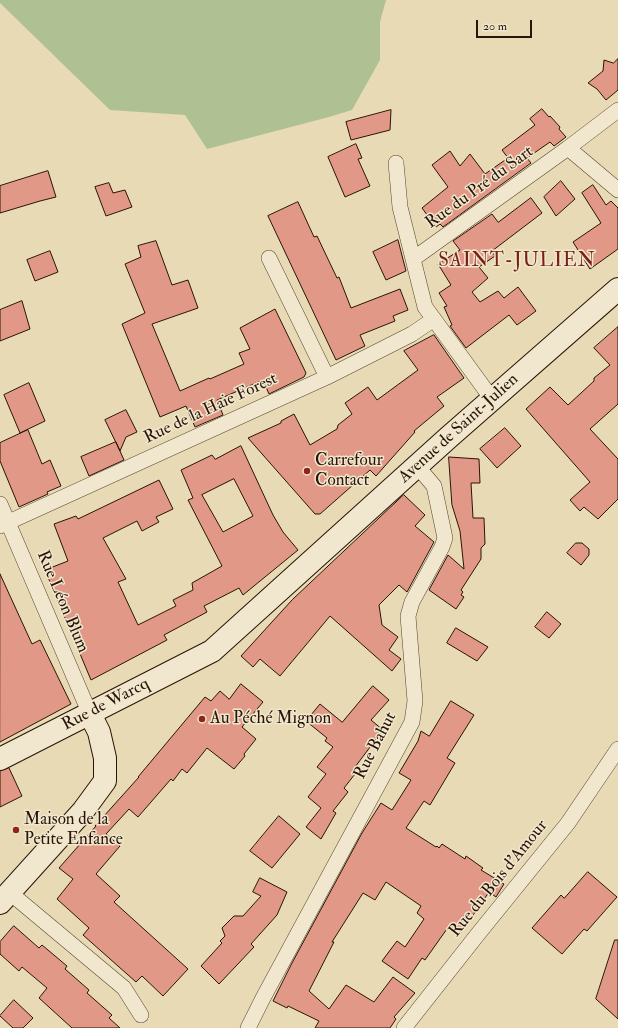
<!DOCTYPE html>
<meta charset="utf-8">
<style>
body{margin:0}
#map{position:relative;width:618px;height:1028px;overflow:hidden;background:#e8dab4;font-family:"IM FELL Double Pica",serif}
canvas{display:block}
.scale{position:absolute;left:476px;top:20px;width:56px;height:18px;box-sizing:border-box;border:2px solid #291406;border-top:0;padding-left:5px;font-size:12px;line-height:14px;white-space:nowrap;color:#291406;-webkit-text-stroke:3px #f0e7ce;paint-order:stroke}
</style>
<div id="map">
<canvas width="618" height="1028"></canvas>
<div class="scale">20 m</div>
</div>
<script>
const ctx = document.querySelector('canvas').getContext('2d');
ctx.lineJoin = 'round';
function fillPath(path, color) { ctx.fillStyle = color; ctx.fill(path, 'evenodd'); }
function trace(path, color, width, dash) { ctx.strokeStyle = color; ctx.lineWidth = width; ctx.lineCap = dash ? 'butt' : 'round'; ctx.setLineDash(dash || []); ctx.stroke(path); }
function label(font, color, halo, rows, align = 'center') {
  ctx.font = font + ' "IM FELL Double Pica",serif'; ctx.lineWidth = 3; ctx.setLineDash([]); ctx.textBaseline = 'middle'; ctx.strokeStyle = halo; ctx.fillStyle = color; for (const [text, x, y, turn = 0] of rows) {
    ctx.save(); ctx.translate(x, y); ctx.rotate((+turn || 0) * Math.PI / 180); ctx.textAlign = isNaN(turn) ? turn : align; if (halo) ctx.strokeText(text, 0, 0); ctx.fillText(text, 0, 0); ctx.restore();
  }
}
const green = new Path2D(`
 M0 0H386L380 22V60L352 110 329 117 207 149 185 115 110 110 0 3Z`);
const building = new Path2D(`
 M618 59V90L606 100 597 89 588 83 603 71 604 60 613 63Z
 M542 109 549 117 550 116 560 127 559 129 566 137 554 146 550 142 527 158 531 163 443 227 440 224 436 227 422 208 448 187 432 165 450 151 460 166 470 154 485 174 508 158 502 150 535 125 530 119Z
 M391 110 390 130 351 140 346 122Z
 M356 144 362 158 358 159 370 186 345 197 328 157Z
 M48 171 56 197 40 201 0 213V186Z
 M561 181 575 199 556 216 544 197Z
 M109 183 113 193 125 190 132 207 106 216 95 187Z
 M593 185 606 205 611 201 618 208V249L590 269 573 242 601 223 582 193Z
 M531 198 542 213 492 251 495 256 479 267 488 278 472 292 480 302 498 291 504 298 518 287 536 311 517 325 509 315 466 348 450 326 452 325 444 307 447 306 439 293 451 285 438 264 460 250 453 241 492 214 498 222Z
 M298 202 314 237 317 236 337 278 339 277 351 308 400 289 408 310 393 316 395 321 360 335 365 346 336 360 268 216Z
 M398 240 406 271 386 280 373 252Z
 M156 241 172 285 188 280 198 308 152 324 180 391 209 378 210 379 244 364 239 353 250 349 240 328 275 309 306 373 304 377 269 394 263 380 217 400 223 415 195 427 186 406 160 417 122 324 145 313 125 264 141 257 138 246Z
 M50 251 58 272 35 281 27 260Z
 M22 301 30 329 0 341V310Z
 M618 327V404L590 429 618 459V499L598 519 584 507 580 511 570 500 590 482 526 409 550 387 568 405 594 381V378L610 365 594 348Z
 M434 335 464 378 437 397 444 406 414 431 415 432 376 476 370 470 320 514H315L248 438 281 423V421L294 414 310 445 337 429 338 425 352 414 345 403 368 387 377 400 418 370 404 351Z
 M29 383 45 421 20 433 4 395Z
 M126 410 137 432 126 437 120 451 105 420Z
 M505 428 521 446 497 468 480 449Z
 M28 430 42 464 50 460 61 486 47 492 48 494 19 507 0 461V443Z
 M116 442 124 460 89 476 81 457Z
 M241 446 273 515 283 532 298 550 243 595 239 588 204 606 207 612 164 635 167 640 91 680 45 570 68 561 54 524 76 516 78 519 159 480 173 509 156 517 159 522 142 531 137 521 103 538 126 579 118 582 138 625 176 606 173 600 193 590 192 583 222 566 188 500 193 498 181 470 212 455 215 459ZM234 479 253 516 223 532 202 495Z
 M449 457 479 459 480 483H471L473 518H484L485 544 481 548V559L461 590 463 592 461 595 464 597 456 609 429 590 448 555 464 569 460 531 452 505Z
 M404 495 425 515 415 526 434 542 407 592 399 585 379 605 382 625 398 637 389 650 401 659 392 671 330 616 280 676 260 659 253 667 241 656 292 600Z
 M576 543H582L589 549V555L581 565 567 553Z
 M0 574 32 644 40 640 71 704 0 742Z
 M547 612 561 624 549 638 535 627Z
 M456 628 488 647 477 661 447 643Z
 M241 684 263 702 242 727 256 739 244 754 245 756 234 769 207 748 187 773 182 769 173 781 171 779 138 817 129 809 106 834 120 846 96 874 120 896 114 902 188 969 163 996 142 976 136 982 83 935 89 928 57 899 73 879 59 868 96 826H95L139 777H138L205 697 211 701 220 691 229 699Z
 M373 686 389 700 371 720 383 730 352 771 355 774 344 788 348 792 333 811 336 813 321 839 306 827 321 808 308 797 326 774 317 767 333 747 325 741 327 738 306 721 320 704 342 722Z
 M451 701 474 715 447 758 455 763 430 805 424 801 406 828 436 847 437 846 439 848 442 844 465 859 466 856 483 868 481 870 504 884 496 897 489 892 460 934 449 926 425 960 422 958 408 979 382 961 397 941 405 947 424 919 417 913 421 906 386 882 375 900 363 893 332 942H334L309 991 329 1009 346 985 374 1002 393 977 415 993 394 1017 396 1019 390 1028H315L319 1021 288 1006 287 1008 273 1001 292 963 362 833 381 803 392 810 411 780 399 773 418 741 421 731 429 736Z
 M9 768 22 796 0 807V771Z
 M279 816 300 834 272 868 250 851Z
 M588 872 617 897 587 931 584 929 562 954 532 928 561 895 564 898Z
 M260 878 287 892 277 915 251 944 254 947 219 984 201 966 222 943 220 941 225 936 222 928 234 916H243L261 896 253 892Z
 M14 926 39 948 42 945 67 966 65 969 89 990 87 993 112 1015 109 1018 120 1028H72L39 998 47 988 22 967 19 971 0 954V942Z
 M615 940H618V1019L596 999Z
 M14 1000 33 1018 23 1028H13L0 1016Z`);
const street = new Path2D(`
 M618 110 568 148 618 190
 M396 163 400 207 425 307 492 399
 M269 258 327 377
 M413 259 568 148
 M0 504 90 714
 M0 526 327 377 412 334 434 319
 M9 892 124 988 141 1015
 M248 1028 263 998 412 722 415 701 408 616 412 602 442 547 445 538 434 486 417 466
 M404 1028 478 934 568 823 618 749`);
const secondary = new Path2D(`
 M0 759 212 651 449 437 618 289
 M0 903 83 811 105 781V758L99 732 90 714`);
const markers = [
 [307,471,4,"#8f2418"],
 [202,719,4,"#8f2418"],
 [16,830,4,"#8f2418"]
];
const streetNames = [
 ["Rue du Pré du Sart",480,188,-36],
 ["Rue de la Haie Forest",211,409,-25],
 ["Avenue de Saint-Julien",459,429,-42],
 ["Rue Léon Blum",62,602,67],
 ["Rue de Warcq",106,705,-27],
 ["Rue Bahut",376,746,-63],
 ["Rue du Bois d'Amour",499,879,-51]
];
const poiNames = [
 ["Carrefour",315,461],
 ["Contact",315,481],
 ["Au Péché Mignon",210,719],
 ["Maison de la",24,820],
 ["Petite Enfance",24,840]
];
const quarterNames = [
 ["SAINT-JULIEN",517,262]
];
fillPath(green, '#afc192');
fillPath(building, '#e19886');
trace(building, '#291406', 1);
trace(street, '#594632', 16);
trace(secondary, '#291406', 24);
trace(street, '#f0e7ce', 15);
trace(secondary, '#f0e7ce', 22);
for (const [x, y, r, color] of markers) { const dot = new Path2D(); dot.arc(x, y, r, 0, 2 * Math.PI); ctx.fillStyle = color; ctx.fill(dot); trace(dot, '#f0e7ce', 1.5); }
label('17px', '#291406', '#f0e7ce', streetNames);
label('17px', '#291406', '#f0e7ce', poiNames, 'left');
ctx.letterSpacing = '1px';
label('19px', '#7a1f14', '#f0e7ce', quarterNames);
ctx.letterSpacing = '0px';
</script>
